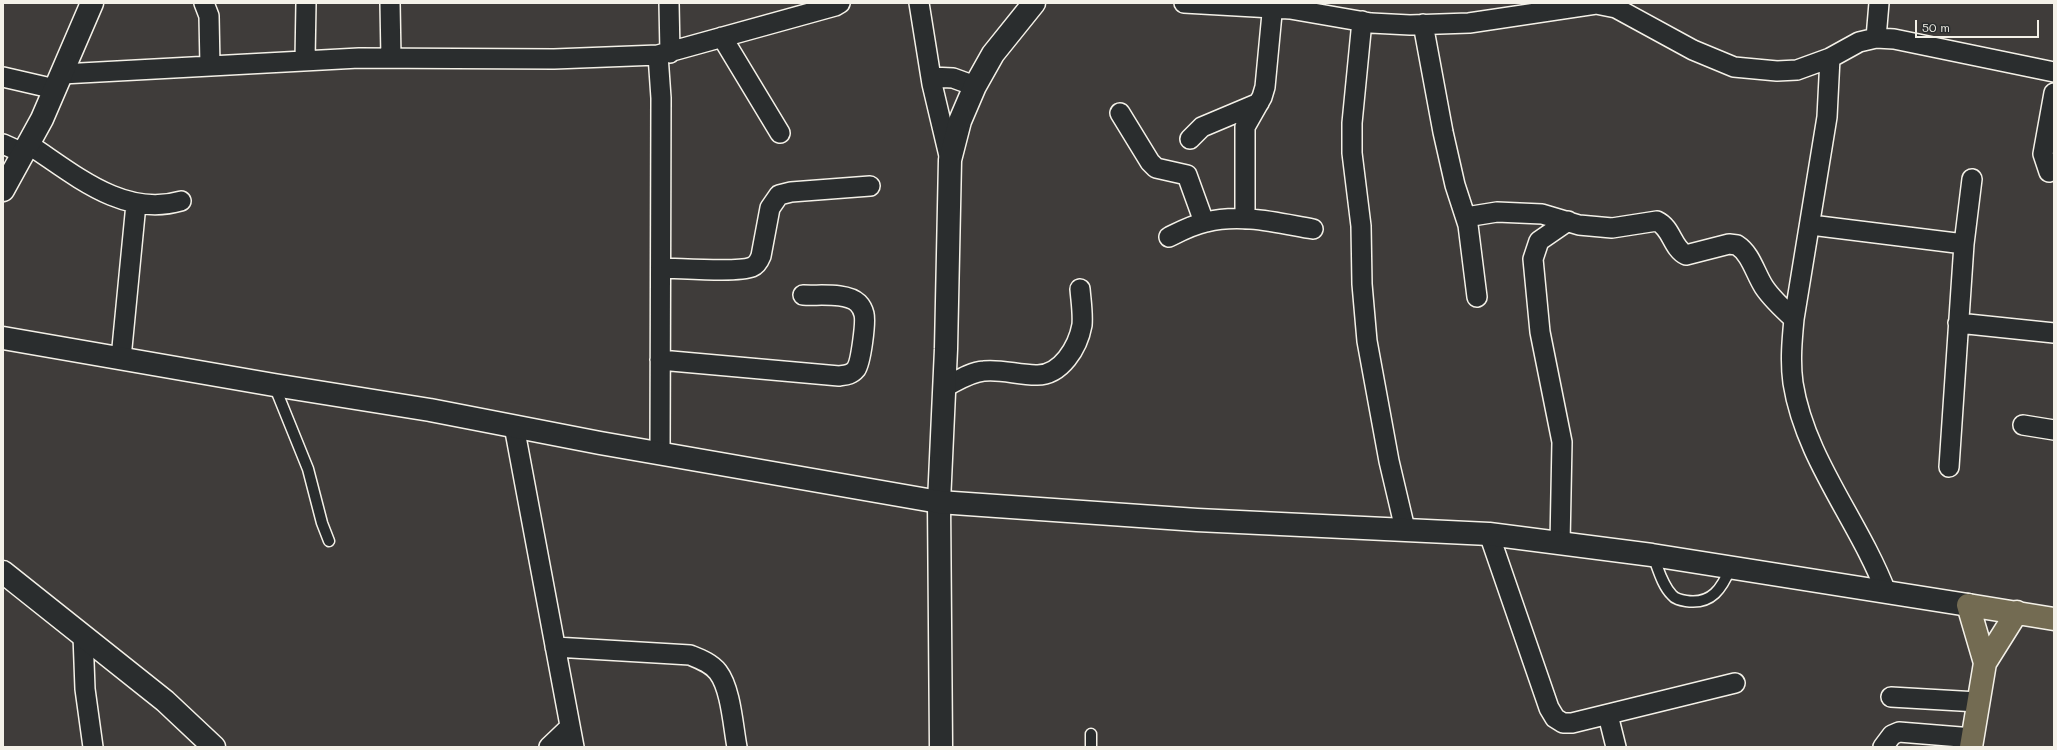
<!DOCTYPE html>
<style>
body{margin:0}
#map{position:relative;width:2057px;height:750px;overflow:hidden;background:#3f3c3a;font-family:Mali,sans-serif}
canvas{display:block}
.frame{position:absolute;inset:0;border:4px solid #f4f1e8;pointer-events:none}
.scale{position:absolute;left:1915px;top:20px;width:124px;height:18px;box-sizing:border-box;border:2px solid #f4f1e8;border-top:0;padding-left:5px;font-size:12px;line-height:14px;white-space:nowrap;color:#f4f1e8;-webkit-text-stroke:3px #2a2d2e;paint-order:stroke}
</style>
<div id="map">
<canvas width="2057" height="750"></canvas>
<div class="frame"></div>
<div class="scale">50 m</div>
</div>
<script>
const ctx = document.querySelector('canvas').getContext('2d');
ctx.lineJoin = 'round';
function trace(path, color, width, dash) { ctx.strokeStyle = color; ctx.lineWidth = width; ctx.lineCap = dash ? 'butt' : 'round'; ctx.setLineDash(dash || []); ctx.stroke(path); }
const service = new Path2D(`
 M274 385 308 469 322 523 329 541
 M1653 556C1658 568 1662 585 1672 595 1675 599 1680 600 1686 601 1712 605 1722 588 1731 567
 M1091 734V747`);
const minor = new Path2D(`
 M204 3 209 16 210 66
 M390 3 391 58
 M669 3 670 53
 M919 3 932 84 950 160
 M1184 3 1290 9 1371 23 1410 25 1469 23 1596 4 1616 8 1693 50 1734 67 1777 71 1797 70 1830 58 1859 42 1876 38 1894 39 2054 72
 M1362 21 1352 123V153L1361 226 1362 284 1367 341 1389 461 1405 529
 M1423 24 1443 132 1455 185 1468 225 1477 297
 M722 37 780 133
 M1876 38 1879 3
 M658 55 661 98 660 453
 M1830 58 1827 117 1794 319C1792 340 1790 362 1793 383 1805 459 1859 521 1886 592
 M305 60 306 3
 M62 74 359 58 554 59 658 55 835 6 840 3
 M3 77 55 89
 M931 77 953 78 975 86
 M1120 113 1150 162 1156 168 1187 175 1204 222
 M1190 139 1202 127 1259 103
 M3 144 23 153
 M28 144C74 174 123 218 181 201
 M2049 172 2043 154 2054 93
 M1466 217 1497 212 1542 214 1579 225 1612 228 1657 221C1672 228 1672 248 1686 255L1729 244 1737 245C1751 254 1755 273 1764 287 1772 299 1783 309 1794 319
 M1245 219V127L1262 97 1265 87 1273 3
 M1811 225 1964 244
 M1169 237C1181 231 1192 225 1206 222 1241 213 1278 223 1313 229
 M661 268C679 268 737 273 752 267 757 265 759 261 761 256L770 208 779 195 791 192 870 186
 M1958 323 2054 333
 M121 358 136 204
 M660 360 839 376C846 375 851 375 856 369 861 362 866 322 864 314 863 310 861 306 858 303 846 292 819 296 803 295
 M945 387C957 381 970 372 984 371 1001 369 1018 375 1036 375 1061 376 1078 347 1082 325 1083 313 1081 301 1080 289
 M2023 425 2054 430
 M514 426 574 747
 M1949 467 1964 244 1972 179
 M1489 534 1549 708 1555 718 1563 723H1572L1735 683
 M1560 543 1562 442 1540 332 1533 259 1539 241 1568 221
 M83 635 85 689 93 747
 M555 647 690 655C700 659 711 663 718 672 731 689 733 726 737 747
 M1891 697 1978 702
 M1608 715 1616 747
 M549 747 570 727
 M1883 747 1892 735 1899 732 1973 738`);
const tertiary = new Path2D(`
 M3 190 42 119 92 3
 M941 747 939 502 946 349 950 160 960 121 975 86 993 54 1034 3`);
const secondary = new Path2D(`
 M3 338 274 385 430 410 600 443 939 502 1197 520 1489 534 1652 555 1968 605
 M3 572 165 701 214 747`);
const trunk = new Path2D(`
 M1985 663 1968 605 2054 619
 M1971 747 1985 663 2017 612`);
trace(service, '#f4f1e8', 13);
trace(minor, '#f4f1e8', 22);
trace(tertiary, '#f4f1e8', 25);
trace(secondary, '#f4f1e8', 25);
trace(trunk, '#f4f1e8', 25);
trace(service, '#2a2d2e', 10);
trace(minor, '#2a2d2e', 19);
trace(tertiary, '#2a2d2e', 22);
trace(secondary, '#2a2d2e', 22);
trace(trunk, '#736b52', 22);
</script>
